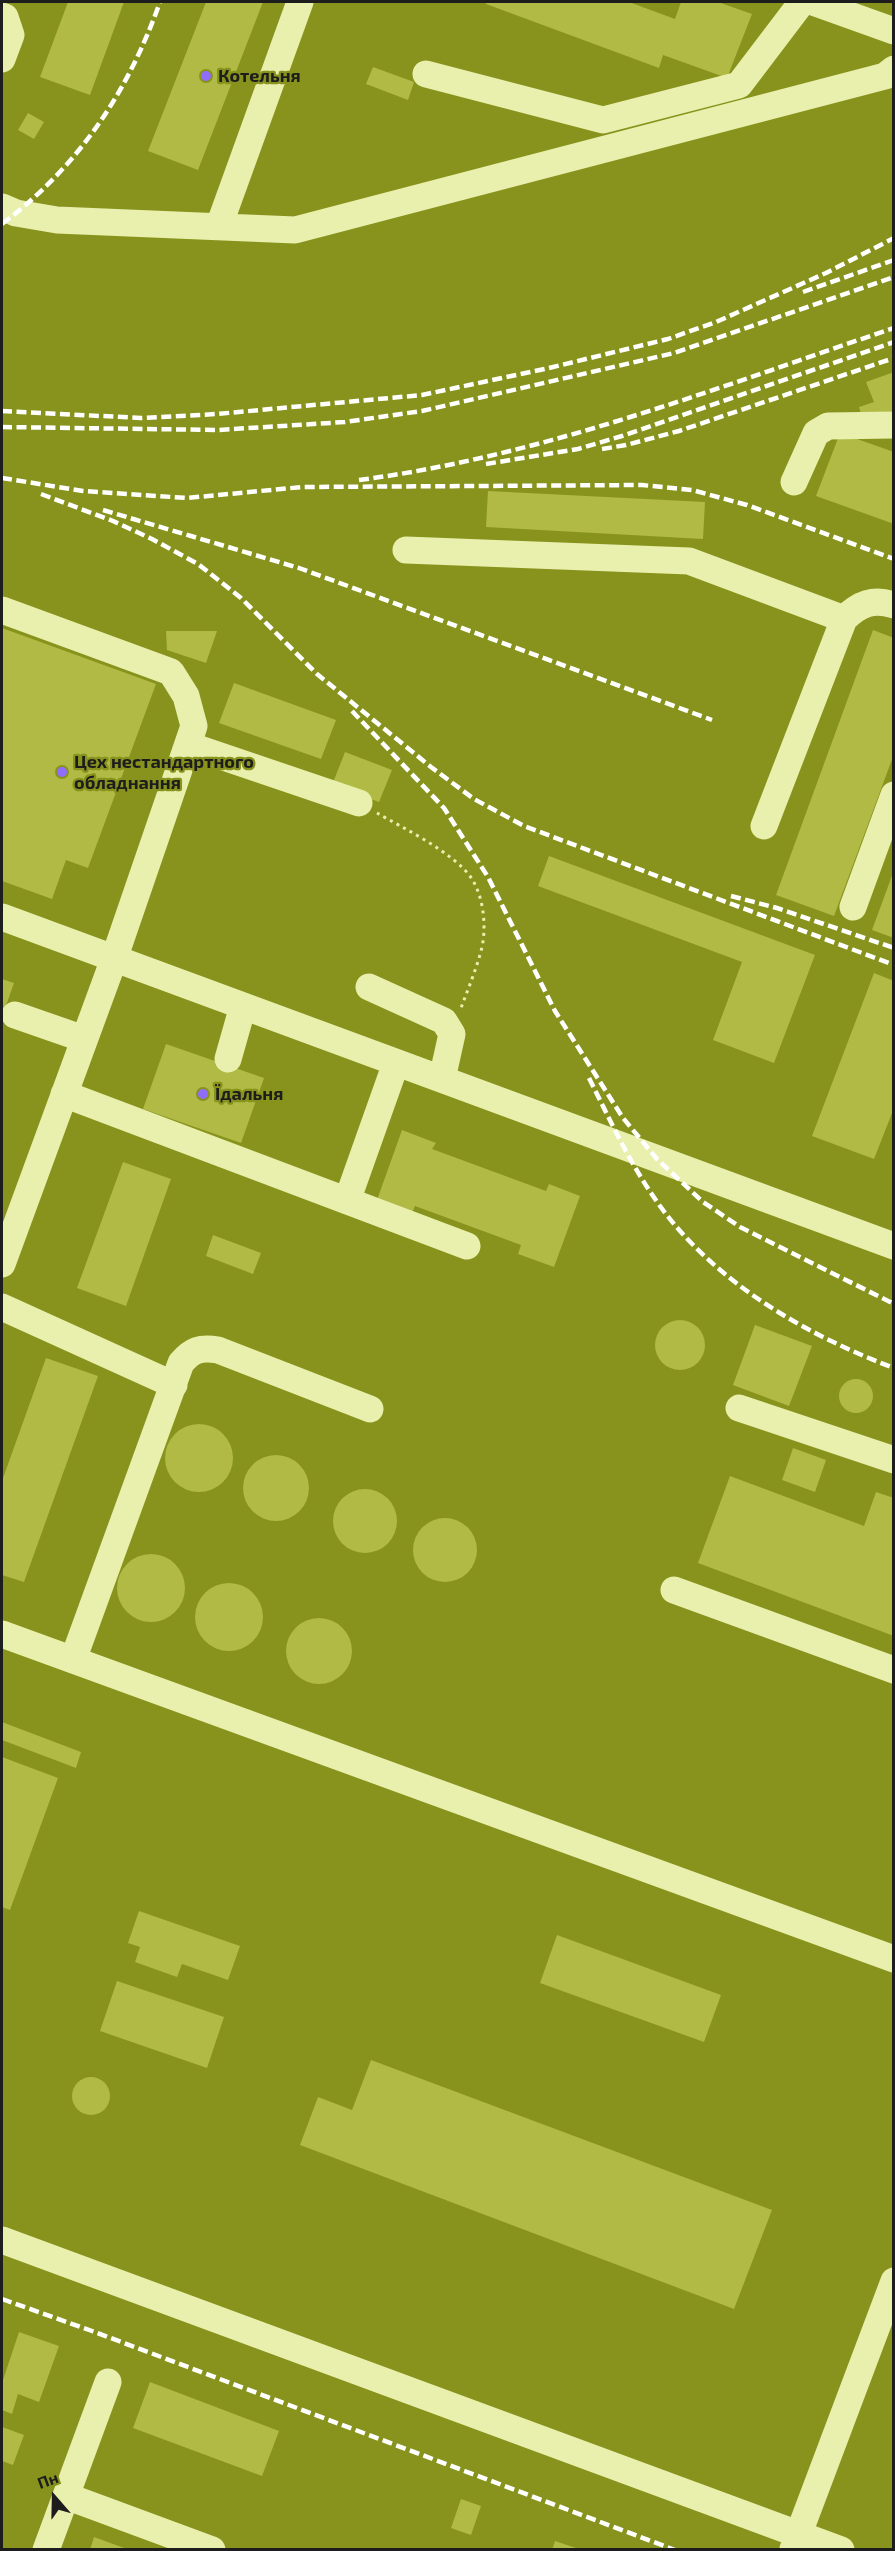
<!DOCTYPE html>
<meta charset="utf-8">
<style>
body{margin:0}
#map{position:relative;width:895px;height:2551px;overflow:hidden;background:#87931c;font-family:"Exo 2",sans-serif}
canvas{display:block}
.frame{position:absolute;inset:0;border:3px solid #1d1d1d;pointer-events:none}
.north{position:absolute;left:24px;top:2467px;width:60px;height:60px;-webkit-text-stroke:4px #87931c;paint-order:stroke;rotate:340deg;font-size:16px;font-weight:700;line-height:24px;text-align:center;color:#1d1d1d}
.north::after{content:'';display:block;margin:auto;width:21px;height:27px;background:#1d1d1d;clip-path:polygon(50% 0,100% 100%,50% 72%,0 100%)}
</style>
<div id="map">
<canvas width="895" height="2551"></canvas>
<div class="frame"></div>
<div class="north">Пн</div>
</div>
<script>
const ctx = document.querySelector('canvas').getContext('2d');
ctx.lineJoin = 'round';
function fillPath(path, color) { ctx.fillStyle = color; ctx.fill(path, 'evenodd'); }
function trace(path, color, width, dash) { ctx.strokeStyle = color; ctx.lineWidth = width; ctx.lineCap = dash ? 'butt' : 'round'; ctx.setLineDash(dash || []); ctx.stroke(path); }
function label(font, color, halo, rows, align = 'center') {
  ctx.font = font + ' "Exo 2",sans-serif'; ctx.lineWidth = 4.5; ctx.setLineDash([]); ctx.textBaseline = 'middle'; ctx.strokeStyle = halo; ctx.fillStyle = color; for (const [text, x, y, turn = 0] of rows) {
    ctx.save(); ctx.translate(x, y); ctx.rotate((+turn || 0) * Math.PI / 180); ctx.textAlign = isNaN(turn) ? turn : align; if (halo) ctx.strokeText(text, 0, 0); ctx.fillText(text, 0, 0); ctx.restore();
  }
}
const building = new Path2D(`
 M68 2H124L90 95 40 77Z
 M206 2H263L198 170 148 151Z
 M486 2H629L675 19 681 2H718L752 14 727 78 663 55 659 68 486 4Z
 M373 67 414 82 408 100 366 84Z
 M28 113 44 122 34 139 18 130Z
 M894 372V411L863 422 859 407 874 402 866 382Z
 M840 433 894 452V524L816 496Z
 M488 491 705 502 703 539 486 527Z
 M2 628 156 684 88 868 66 860 52 899 2 881Z
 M873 630 894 638V754L834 916 776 895Z
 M166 631H217L206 663 167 650Z
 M234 683 336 720 321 759 219 723Z
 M345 752 392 770 379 802 332 785Z
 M549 856 815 955 774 1063 713 1040 742 962 538 886Z
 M893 873H894V938L872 930Z
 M874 973 894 981V1108L874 1159 812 1136Z
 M2 979 14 983 2 1017Z
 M166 1044 264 1078 241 1143 143 1109Z
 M402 1130 436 1143 432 1149 546 1191 549 1184 580 1196 554 1267 518 1254 521 1245 415 1206 412 1213 377 1200Z
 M123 1162 171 1179 126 1306 77 1288Z
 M213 1235 261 1253 253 1274 206 1256Z
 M655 1345a25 25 0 1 1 50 0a25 25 0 1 1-50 0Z
 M755 1325 812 1346 789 1406 733 1385Z
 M46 1358 98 1376 24 1582 2 1575V1481Z
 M839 1396a17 17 0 1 1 34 0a17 17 0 1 1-34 0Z
 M165 1458a34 34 0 1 1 68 0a34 34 0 1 1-68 0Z
 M793 1448 826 1460 815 1492 782 1480Z
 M243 1488a33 33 0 1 1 66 0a33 33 0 1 1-66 0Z
 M730 1476 864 1526 876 1492 894 1498V1636L698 1563Z
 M333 1521a32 32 0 1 1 64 0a32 32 0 1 1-64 0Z
 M413 1550a32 32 0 1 1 64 0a32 32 0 1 1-64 0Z
 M117 1588a34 34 0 1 1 68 0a34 34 0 1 1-68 0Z
 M195 1617a34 34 0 1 1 68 0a34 34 0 1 1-68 0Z
 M286 1651a33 33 0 1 1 66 0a33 33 0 1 1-66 0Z
 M2 1722 81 1752 76 1768 2 1740Z
 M2 1757 58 1778 10 1910 2 1907Z
 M139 1911 240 1946 228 1980 182 1964 177 1977 135 1962 140 1947 128 1943Z
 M557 1935 721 1995 704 2042 540 1983Z
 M117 1981 224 2017 207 2068 100 2031Z
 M371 2060 772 2210 734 2309 300 2145 318 2097 352 2110Z
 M72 2096a19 19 0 1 1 38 0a19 19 0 1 1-38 0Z
 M19 2332 59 2346 39 2402 18 2394 12 2414 2 2410V2383Z
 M150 2382 279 2431 262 2476 133 2428Z
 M2 2427 24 2435 13 2465 2 2461Z
 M461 2499 481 2506 471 2535 451 2528Z
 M94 2537 127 2549V2550H90Z
 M555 2541 579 2549V2550H552Z`);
const path = new Path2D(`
 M377 813C403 828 455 853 472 879 484 898 487 929 481 951 476 970 468 989 461 1008`);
const minor = new Path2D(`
 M813 2 894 31
 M2 16 5 17 11 35 2 59
 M426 74 603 120 739 85 802 2
 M2 207 16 213 57 220 295 230 885 76 894 69
 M219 226 300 2
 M794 482 816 433 828 426 894 425
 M406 550 689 561 844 619
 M2 610 171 672 186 696 194 726 114 959 2 1264
 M188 745 359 803
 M764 826 844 619C859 604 873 598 894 605
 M853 907 894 795
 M2 917 894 1246
 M369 987 444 1021 452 1034 442 1079
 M15 1015 84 1039
 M228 1059 243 1006
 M64 1094 467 1246
 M347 1201 396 1063
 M2 1307 174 1385
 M739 1408 894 1460
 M674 1590 894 1670
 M2 1634 894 1959
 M73 1660 181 1363C192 1350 200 1347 218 1350L370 1409
 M2 2240 841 2550
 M66 2496 212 2550
 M793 2549 894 2281
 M46 2550 108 2382`);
const rail = new Path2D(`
 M2 224C79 166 128 92 160 2
 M803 292 894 260
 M2 411 141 418 217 414 422 395 549 368 668 339 716 322 826 273 894 238
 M2 427 218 430 345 422 422 411 674 353 894 277
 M602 449 626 445 679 431 894 358
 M486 464 578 449 622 436 894 342
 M2 478 83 491 187 498 302 487 642 485 692 490 747 505 894 559
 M359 480C544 456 718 387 894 328
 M41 494 113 521 152 539 198 564 241 598 317 674 431 767 474 799 524 826 894 965
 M103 510 299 568 712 720
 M352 711 444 808 488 877 555 1011 623 1118 657 1159 703 1202 740 1227 894 1304
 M731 896 777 908 894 948
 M589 1078C611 1122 631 1166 660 1206 716 1283 806 1335 894 1368
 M2 2299 92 2331 675 2550`);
const markers = [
 [206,76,6,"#906cff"],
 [62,772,6,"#906cff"],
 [203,1094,6,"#906cff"]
];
const poiNames = [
 ["Котельня",218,76],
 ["Цех нестандартного",74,762],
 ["обладнання",74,783],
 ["Їдальня",215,1094]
];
fillPath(building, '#b0ba44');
trace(path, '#e9efad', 3, [3, 4.5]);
trace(minor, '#e9efad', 27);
trace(rail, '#fff', 4.5, [10, 4.5]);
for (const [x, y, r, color] of markers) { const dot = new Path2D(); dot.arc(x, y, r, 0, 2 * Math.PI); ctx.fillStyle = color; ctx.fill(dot); trace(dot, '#87931c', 2); }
label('bold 18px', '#1d1d1d', '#87931c', poiNames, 'left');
</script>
